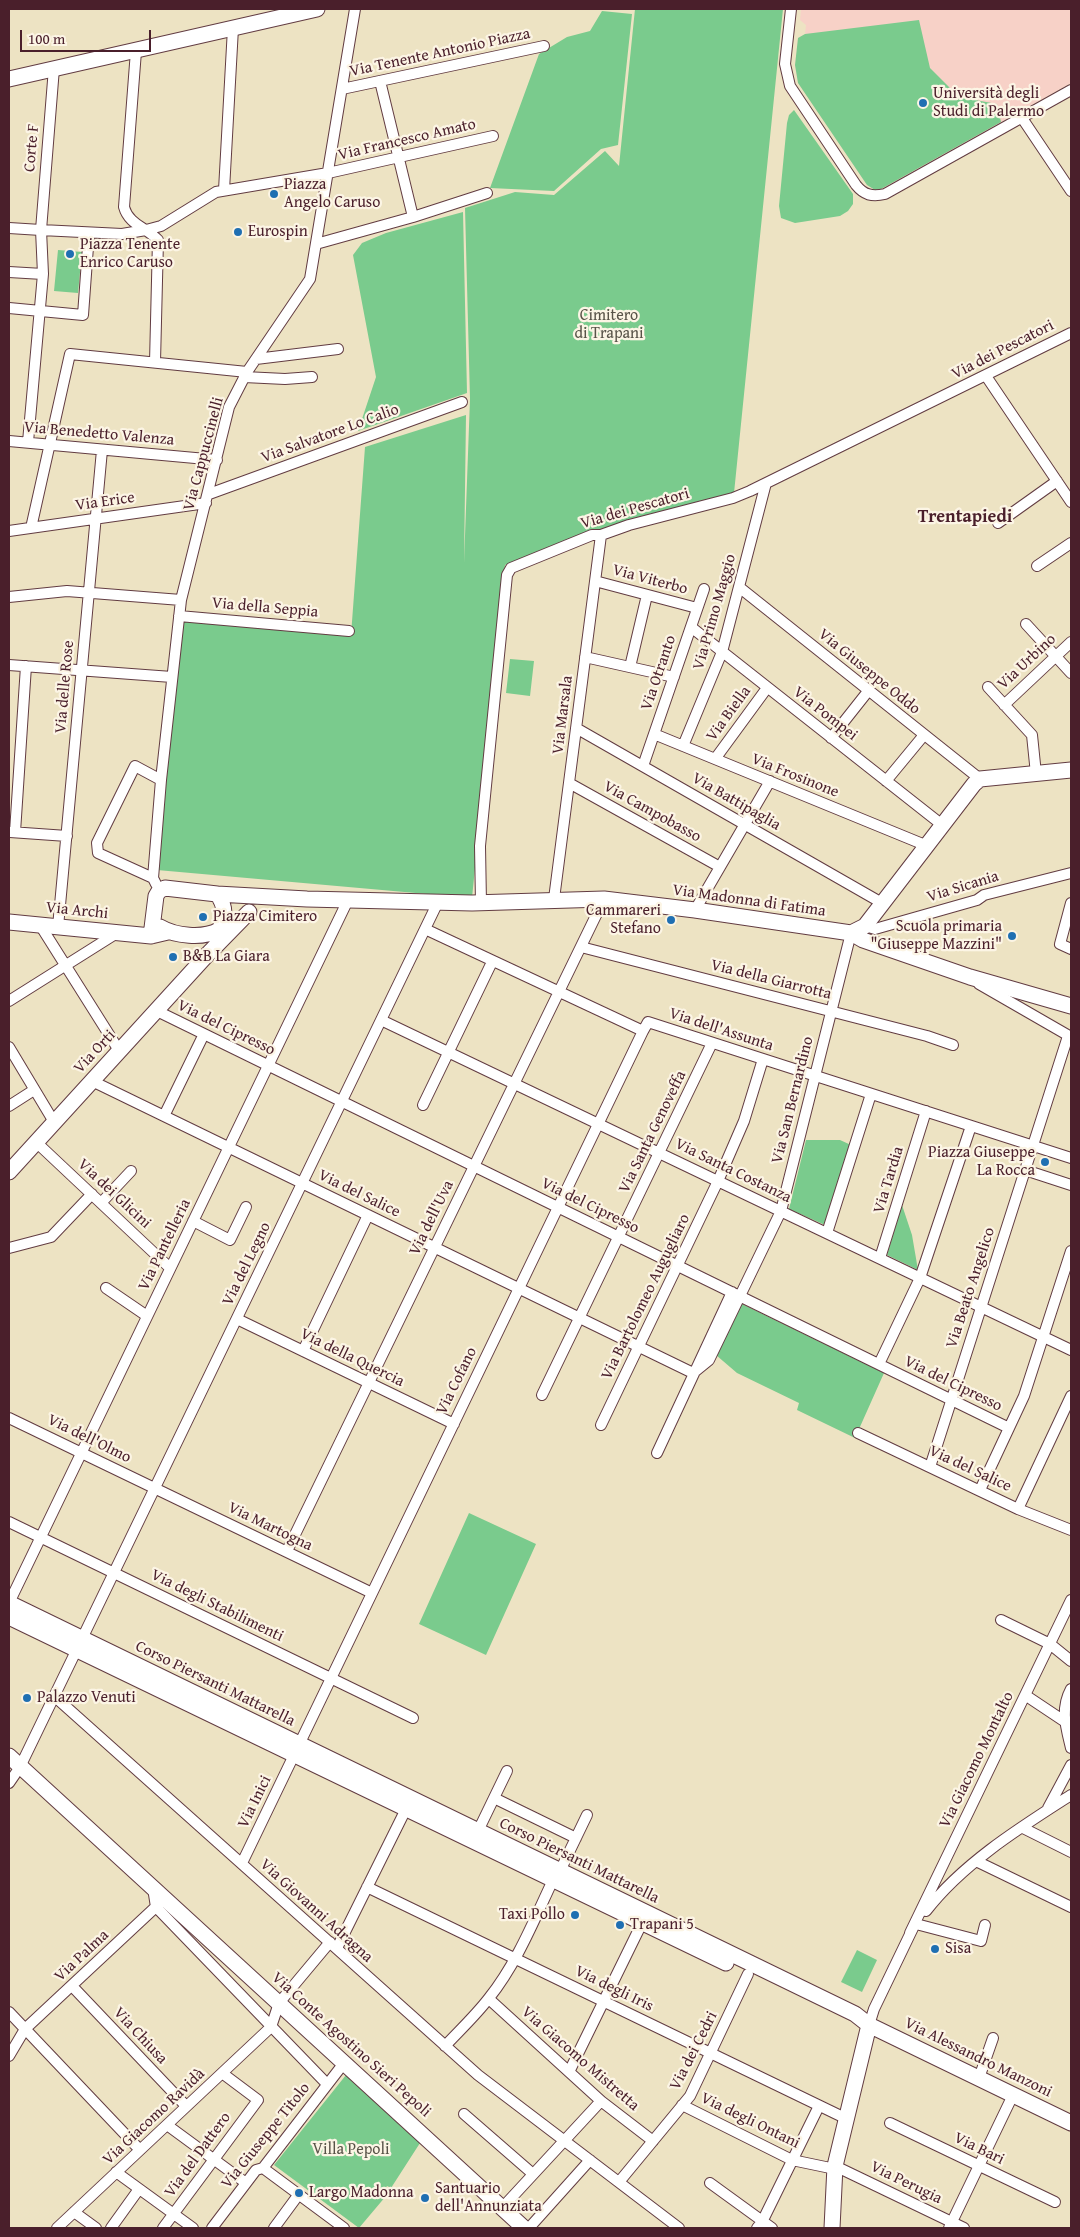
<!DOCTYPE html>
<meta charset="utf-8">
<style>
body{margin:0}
#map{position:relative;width:1080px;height:2237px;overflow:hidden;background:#ede3c3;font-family:"Gentium Book Plus",serif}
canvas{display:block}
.frame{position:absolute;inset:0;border:10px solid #4a1f2b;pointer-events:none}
.scale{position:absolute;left:20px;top:30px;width:131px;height:22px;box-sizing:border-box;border:2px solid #4a1f2b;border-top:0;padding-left:6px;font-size:15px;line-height:18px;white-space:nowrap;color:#4a1f2b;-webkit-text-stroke:4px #fcf5e5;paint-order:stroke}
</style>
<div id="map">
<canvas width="1080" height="2237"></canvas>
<div class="frame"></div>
<div class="scale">100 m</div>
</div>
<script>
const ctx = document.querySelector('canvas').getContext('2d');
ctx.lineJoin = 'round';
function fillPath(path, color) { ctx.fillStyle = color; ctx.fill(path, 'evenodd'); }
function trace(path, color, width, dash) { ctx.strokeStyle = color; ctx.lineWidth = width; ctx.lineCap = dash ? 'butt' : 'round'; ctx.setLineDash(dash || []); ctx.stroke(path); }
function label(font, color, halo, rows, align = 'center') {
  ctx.font = font + ' "Gentium Book Plus",serif'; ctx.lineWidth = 4.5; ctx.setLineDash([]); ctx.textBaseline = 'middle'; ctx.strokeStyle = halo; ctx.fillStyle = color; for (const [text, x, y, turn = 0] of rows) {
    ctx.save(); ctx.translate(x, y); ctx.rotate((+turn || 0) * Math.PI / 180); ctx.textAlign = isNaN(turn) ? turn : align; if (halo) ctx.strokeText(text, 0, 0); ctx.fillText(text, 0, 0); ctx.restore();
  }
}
const built = new Path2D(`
 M801 9H1071V83L881 189 875 190 867 185 798 83 795 65 798 38 805 34 806 25 800 20Z`);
const green = new Path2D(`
 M635 9H783L734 493 630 519 505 565 472 898 157 870 181 618 351 635 365 447 466 415 464 563 470 399 465 208 515 192 554 195 605 151 619 166Z
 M602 11 632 14 618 145 601 149 554 191 490 188 539 54 567 37 590 31Z
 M919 20 930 68 959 97 997 104 1001 122 881 189 875 190 867 185 798 83 795 65 798 38 805 34Z
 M794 110 853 194V204L848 211 840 216 795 223 781 218 779 206 787 123 789 115Z
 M463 212 467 393 358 431 376 377 353 255 362 243 386 233Z
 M58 250 82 252 78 293 54 291Z
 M510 659 534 661 530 696 506 693Z
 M806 1140H840L851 1145 825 1225 789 1209Z
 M902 1205 912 1235 918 1270 887 1255Z
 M742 1304 884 1373 855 1438 797 1410 799 1403 737 1373 716 1355Z
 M469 1513 536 1544 486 1655 419 1624Z
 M857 1950 877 1960 862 1992 841 1982Z
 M346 2075 420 2143 391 2188 387 2186 382 2194 386 2196 359 2228 274 2165Z`);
const street = new Path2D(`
 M791 9 785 64 790 86 856 185C864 195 872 197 885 194L1071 90
 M136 51 124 207C129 225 146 227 158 240L155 362
 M54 68 41 230 122 234 146 230 161 226 216 192 328 173 493 136
 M380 81 413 217
 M342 89 544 46
 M1022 118 1071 191
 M224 190 233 28
 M9 228 41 230 43 274 9 272
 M316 244 413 217 487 193
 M9 308 83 315 89 233
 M256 359 338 349
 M986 376 1071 502
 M244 377 285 379 312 377
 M9 441 217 460
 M28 442 43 274
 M209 494 462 402
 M998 523 1057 481
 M31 528 70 354 247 372
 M9 531 206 503
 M1037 566 1071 543
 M595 581 697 608
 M739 587 980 779
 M9 597 67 591 181 600
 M179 616 349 631
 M1026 624 1071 673
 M691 627 941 824
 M585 657 674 677
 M9 665 172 677
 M630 667 647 595
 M988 687 1032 735 1036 774
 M1004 705 1071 642
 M576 728 882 903
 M654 734 925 845
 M831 738 869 690
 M683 746 722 652 766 483
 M715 759 767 688
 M643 766 704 589
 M886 781 924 735
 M569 783 720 867
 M10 832 67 836
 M15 832 26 666
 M153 878 161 780 181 600 229 407 247 372 310 279 355 9
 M156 884 153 878 98 853 97 843 135 766 161 780
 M554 899 601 535
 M481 903 480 846 507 575 511 568 592 535H601L629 525 733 498 750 491 1071 333
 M1071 903 1060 944 1071 949
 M695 910 770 781
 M40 925 120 1052
 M865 926 875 929 977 900 984 895 1071 873
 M58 927 102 450
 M425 929 643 1031 648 1022 1071 1158
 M581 947 927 1036 953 1045
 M979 984 1071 1037
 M9 1001 117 933
 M157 1011 1009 1428
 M381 1020 1071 1350
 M9 1047 54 1122
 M92 1081 693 1373
 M423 1105 492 962
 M9 1106 34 1090
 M164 1116 204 1034
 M36 1142 170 1268
 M1025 1170 1071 1185
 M101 1203 131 1171
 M193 1221 230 1240 246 1207
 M827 1233 871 1094
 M9 1248 51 1237 92 1194
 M880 1258 926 1111
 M106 1288 147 1316
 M237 1319 454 1424
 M303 1351 368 1215
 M879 1364 920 1278 971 1126
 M693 1373 709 1360 781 1211 851 933
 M542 1395 712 1043
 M9 1418 372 1593
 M601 1425 718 1181 744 1121 763 1059
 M858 1433 1018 1509 1071 1530
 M657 1453 732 1292
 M930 1467 1068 1036
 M980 1490 1024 1396 1071 1251
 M1018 1509 1071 1396
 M9 1522 413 1718
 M287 1551 604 899
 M9 1603 348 900
 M1001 1620 1050 1644 1071 1661
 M1071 1689C1060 1709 1066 1727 1071 1748
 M1025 1695 1064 1721
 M54 1696 478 2075 679 2228
 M9 1783 20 1767 438 902
 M494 1798 576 1838
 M1048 1808 1071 1765
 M1023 1828 1071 1852
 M478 1831 507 1771
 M976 1861 1071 1907
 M242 1863 643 1031
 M560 1871 587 1815
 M367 1887 847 2119
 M153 1888 156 1907 327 2084
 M926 1911C963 1863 1021 1827 1071 1795
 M916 1924 981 1941 985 1925
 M910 1933 1071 1600
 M337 1948 406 1809
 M72 1986 186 2106
 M489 1999 601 2101 653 2141
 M9 2012 140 2150
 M869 2025 874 2009 913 1928
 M445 2046C460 2030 476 2015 489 1998 517 1963 534 1920 553 1880
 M9 2056 25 2029 160 1903
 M569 2072 642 1923
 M979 2078 993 2038
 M682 2105 792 2160 835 2169
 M464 2114 533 2174
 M890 2123 1055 2202
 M167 2125 246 2183
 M835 2166 964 2228
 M263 2168 344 2228
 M116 2172 193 2228
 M619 2182 690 2096 748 1974
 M710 2183 772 2228
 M502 2208 601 2101
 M74 2212 96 2228
 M57 2228 271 2027 279 2003 330 1942
 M111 2228 139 2189
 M163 2228 258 2100 222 2073
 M212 2228 256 2170 263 2168 344 2063
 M274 2228 299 2194
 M529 2228 590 2160
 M757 2228 762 2222 819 2106
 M949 2228 1013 2095`);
const secondary = new Path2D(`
 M9 79 317 9
 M9 922 151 936 168 932
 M160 927C175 936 203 939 219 930 226 917 226 906 217 894
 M851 933 863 940 970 977 1071 1006
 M151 936 156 896 159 891 165 888 217 894 307 899 472 903 604 899 695 910 851 933 865 926 974 784 980 779 1071 770
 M9 1172 206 956 249 912
 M9 1603 855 2014 869 2025 1071 2123
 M9 1617 726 1963
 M9 1756 524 2228
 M832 2228 835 2166 869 2025`);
const markers = [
 [923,103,5,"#1f6fb2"],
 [274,194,5,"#1f6fb2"],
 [238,232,5,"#1f6fb2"],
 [70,254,5,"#1f6fb2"],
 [203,917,5,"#1f6fb2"],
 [671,920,5,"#1f6fb2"],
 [1012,936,5,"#1f6fb2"],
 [173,957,5,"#1f6fb2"],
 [1045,1162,5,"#1f6fb2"],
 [27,1698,5,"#1f6fb2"],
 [575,1915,5,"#1f6fb2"],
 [620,1925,5,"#1f6fb2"],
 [935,1949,5,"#1f6fb2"],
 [299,2193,5,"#1f6fb2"],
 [425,2198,5,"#1f6fb2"]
];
const streetNames = [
 ["Via Tenente Antonio Piazza",440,53,-12],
 ["Via Francesco Amato",407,140,-13],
 ["Corte F",32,148,-85],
 ["Via dei Pescatori",1003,350,-27],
 ["Via Benedetto Valenza",99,434,5],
 ["Via Salvatore Lo Calio",330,434,-20],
 ["Via Cappuccinelli",204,454,-75],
 ["Via Erice",105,502,-8],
 ["Via dei Pescatori",635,509,-16],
 ["Via Viterbo",650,580,15],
 ["Via della Seppia",265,608,5],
 ["Via Primo Maggio",715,612,-74],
 ["Via Urbino",1027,662,-43],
 ["Via Giuseppe Oddo",869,672,39],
 ["Via Otranto",659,673,-71],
 ["Via delle Rose",65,687,-85],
 ["Via Biella",729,714,-54],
 ["Via Pompei",825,714,38],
 ["Via Marsala",563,715,-83],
 ["Via Frosinone",795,776,22],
 ["Via Battipaglia",736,802,30],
 ["Via Campobasso",652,812,29],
 ["Via Sicania",963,887,-17],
 ["Via Madonna di Fatima",749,901,8],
 ["Via Archi",77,911,6],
 ["Via della Giarrotta",771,980,14],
 ["Via del Cipresso",226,1028,26],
 ["Via dell'Assunta",721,1030,18],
 ["Via Orti",95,1052,-47],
 ["Via San Bernardino",793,1100,-76],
 ["Via Santa Genoveffa",653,1132,-64],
 ["Via Santa Costanza",733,1171,26],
 ["Via Tardia",889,1180,-73],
 ["Via dei Glicini",114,1194,43],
 ["Via del Salice",359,1194,26],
 ["Via del Cipresso",590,1206,26],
 ["Via dell'Uva",432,1218,-64],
 ["Via Pantelleria",165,1245,-64],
 ["Via del Legno",247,1264,-64],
 ["Via Beato Angelico",971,1288,-72],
 ["Via Bartolomeo Augugliaro",646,1297,-64],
 ["Via della Quercia",352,1358,26],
 ["Via Cofano",457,1381,-64],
 ["Via del Cipresso",953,1384,26],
 ["Via dell'Olmo",89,1439,26],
 ["Via del Salice",970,1469,25],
 ["Via Martogna",270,1527,26],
 ["Via degli Stabilimenti",217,1606,26],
 ["Corso Piersanti Mattarella",215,1684,26],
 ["Via Giacomo Montalto",977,1760,-64],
 ["Via Inici",255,1802,-64],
 ["Corso Piersanti Mattarella",579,1861,26],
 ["Via Giovanni Adragna",316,1911,42],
 ["Via Palma",82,1956,-43],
 ["Via degli Iris",614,1989,26],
 ["Via Chiusa",140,2036,47],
 ["Via Conte Agostino Sieri Pepoli",351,2045,42],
 ["Via dei Cedri",694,2051,-63],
 ["Via Alessandro Manzoni",978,2058,26],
 ["Via Giacomo Mistretta",580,2059,41],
 ["Via Giacomo Ravidà",154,2117,-43],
 ["Via degli Ontani",750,2121,26],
 ["Via Giuseppe Titolo",266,2136,-51],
 ["Via Bari",979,2149,26],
 ["Via del Dattero",198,2155,-54],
 ["Via Perugia",906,2183,26]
];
const poiNames = [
 ["Università degli",933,94],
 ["Studi di Palermo",933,112],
 ["Piazza",284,185],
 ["Angelo Caruso",284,203],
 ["Eurospin",248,232],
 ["Piazza Tenente",80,245],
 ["Enrico Caruso",80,263],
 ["Cammareri",661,911,"right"],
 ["Stefano",661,929,"right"],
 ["Piazza Cimitero",213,917],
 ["Scuola primaria",1002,927,"right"],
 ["\"Giuseppe Mazzini\"",1002,945,"right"],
 ["B&B La Giara",183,957],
 ["Piazza Giuseppe",1035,1153,"right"],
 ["La Rocca",1035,1171,"right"],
 ["Palazzo Venuti",37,1698],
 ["Taxi Pollo",565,1915,"right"],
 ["Trapani 5",630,1925],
 ["Sisa",945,1949],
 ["Santuario",435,2189],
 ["dell'Annunziata",435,2207],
 ["Largo Madonna",309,2193]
];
const parkNames = [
 ["Cimitero",609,316],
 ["di Trapani",609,334],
 ["Villa Pepoli",351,2150]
];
const neighbourhoodNames = [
 ["Trentapiedi",965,517]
];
fillPath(built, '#f7d1c7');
fillPath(green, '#7acb8d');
trace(street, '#623c42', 12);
trace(secondary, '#623c42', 17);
trace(street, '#fff', 10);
trace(secondary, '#fff', 15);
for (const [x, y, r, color] of markers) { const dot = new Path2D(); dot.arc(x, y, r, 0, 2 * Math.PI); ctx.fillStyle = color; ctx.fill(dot); trace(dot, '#fcf5e5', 2); }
label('16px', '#4a1f2b', '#fcf5e5', streetNames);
label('16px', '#4a1f2b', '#fcf5e5', poiNames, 'left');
label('16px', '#585348', '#fcf5e5', parkNames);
label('bold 18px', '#4a1f2b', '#fcf5e5', neighbourhoodNames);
</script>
